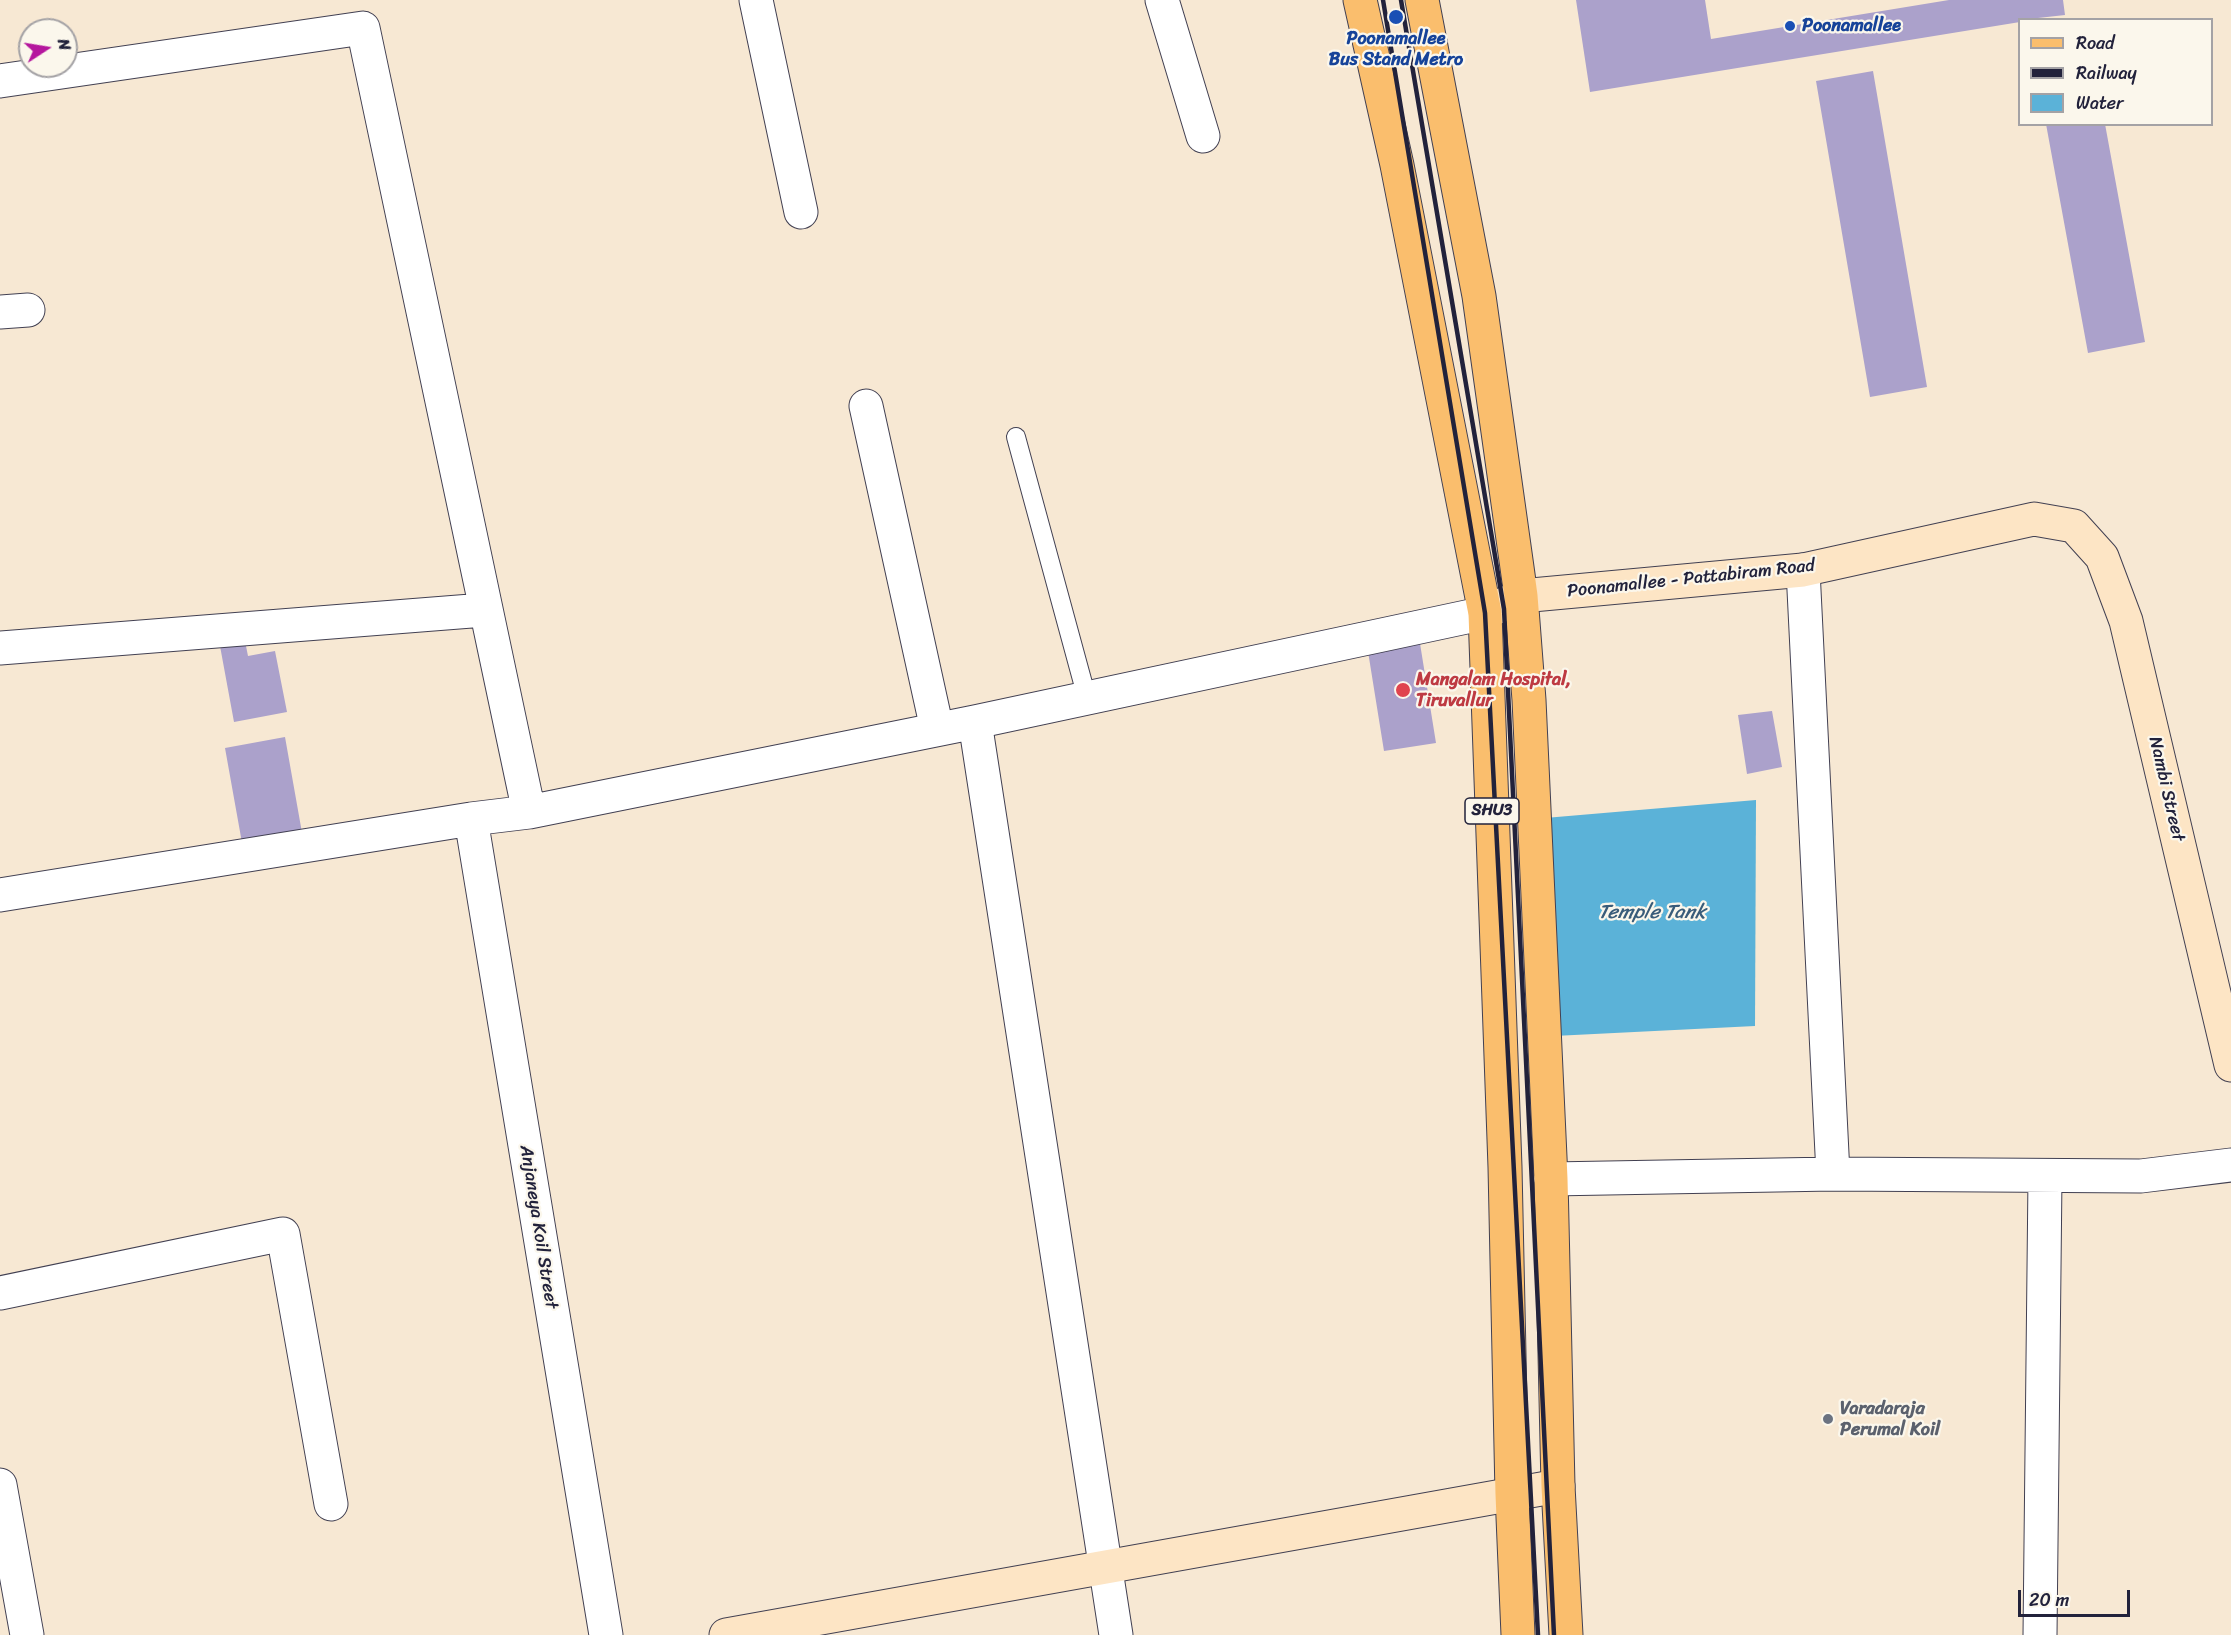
<!DOCTYPE html>
<style>
body{margin:0}
#map{position:relative;width:2231px;height:1635px;overflow:hidden;background:#f7e8d3;font-family:Sriracha,sans-serif}
canvas{display:block}
.legend{position:absolute;left:2018px;top:18px;width:195px;height:108px;box-sizing:border-box;background:#fbf7ec;border:2px solid #a4a2a5;margin:0;padding:8px 10px;list-style:none;font-size:18px;color:#22223b}
.legend li{display:flex;align-items:center;gap:12px;height:30px}
.legend b{width:30px;border:2px solid #a4a2a5}
.north{position:absolute;left:18px;top:18px;width:60px;height:60px;box-sizing:border-box;background:#fbf7ec;border:2px solid #a4a2a5;border-radius:50%;rotate:78deg;font-size:16px;font-weight:700;line-height:24px;text-align:center;color:#22223b}
.north::after{content:'';display:block;margin:auto;width:21px;height:27px;background:#b5179e;clip-path:polygon(50% 0,100% 100%,50% 72%,0 100%)}
.scale{position:absolute;left:2018px;top:1590px;width:112px;height:27px;box-sizing:border-box;border:3px solid #22223b;border-top:0;padding-left:8px;font-size:18px;line-height:21px;white-space:nowrap;color:#22223b;-webkit-text-stroke:4px #fbf7ec;paint-order:stroke}
</style>
<div id="map">
<canvas width="2231" height="1635"></canvas>
<ul class="legend">
<li><b style="height:8px;background:#fabe6d"></b>Road</li>
<li><b style="height:8px;background:#22223b"></b>Railway</li>
<li><b style="height:16px;background:#5bb2d8"></b>Water</li>
</ul>
<div class="north">N</div>
<div class="scale">20 m</div>
</div>
<script>
const ctx = document.querySelector('canvas').getContext('2d');
ctx.lineJoin = 'round';
function fillPath(path, color) { ctx.fillStyle = color; ctx.fill(path, 'evenodd'); }
function trace(path, color, width, dash) { ctx.strokeStyle = color; ctx.lineWidth = width; ctx.lineCap = dash ? 'butt' : 'round'; ctx.setLineDash(dash || []); ctx.stroke(path); }
function label(font, color, halo, rows, align = 'center') {
  ctx.font = font + ' Sriracha,sans-serif'; ctx.lineWidth = 4.5; ctx.setLineDash([]); ctx.textBaseline = 'middle'; ctx.strokeStyle = halo; ctx.fillStyle = color; for (const [text, x, y, turn = 0] of rows) {
    ctx.save(); ctx.translate(x, y); ctx.rotate((+turn || 0) * Math.PI / 180); ctx.textAlign = isNaN(turn) ? turn : align; if (halo) ctx.strokeText(text, 0, 0); ctx.fillText(text, 0, 0); ctx.restore();
  }
}
const water = new Path2D(`
 M1756 800 1755 1026 1554 1036 1545 818Z`);
const building = new Path2D(`
 M1576 0H1705L1711 39 1949 0H2063L2065 15 2020 20V22L1590 92Z
 M1873 71 1927 387 1870 397 1816 81Z
 M2046 124H2105L2145 342 2088 353Z
 M1418 631 1436 743 1384 751 1366 639Z
 M245 641 248 656 275 651 287 712 234 722 220 646Z
 M1772 711 1782 767 1747 774 1738 715Z
 M285 737 304 844 244 854 225 748Z`);
const lane = new Path2D(`
 M1016 437 1087 698`);
const street = new Path2D(`
 M756 0 801 212
 M1162 0 1203 136
 M0 81 363 28 529 812
 M0 312 28 310
 M866 406 937 729
 M1803 570 1833 1174
 M0 648 484 610
 M975 722 1116 1635
 M471 819 606 1635
 M0 895 471 819 529 812 975 722 1485 613
 M1551 1179 1833 1174 2141 1176 2231 1165
 M0 1293 283 1234 331 1504
 M0 1485 27 1635
 M2040 1635 2045 1177`);
const secondary = new Path2D(`
 M1485 613 1521 596 1803 570 2034 519 2074 526 2102 557 2126 621 2231 1065
 M726 1635 1558 1486`);
const primary = new Path2D(`
 M1360 0 1397 165 1485 613 1505 1167 1512 1494 1518 1635
 M1422 0 1479 296 1521 596 1529 700 1551 1179 1558 1486 1566 1635`);
const rail = new Path2D(`
 M1383 0 1485 613 1538 1635
 M1401 0 1504 609 1554 1635`);
const markers = [
 [1396,17,8,"#1a4fb4"],
 [1790,26,6,"#1a4fb4"],
 [1403,690,8,"#e0444e"],
 [1828,1419,6,"#6b7280"]
];
const shields = [
 [1492,811,54]
];
const shieldNames = [
 ["SHU3",1492,811]
];
const transitNames = [
 ["Poonamallee",1802,26],
 ["Poonamallee",1396,39,"center"],
 ["Bus Stand Metro",1396,60,"center"]
];
const streetNames = [
 ["Poonamallee - Pattabiram Road",1691,579,-6],
 ["Nambi Street",2166,789,77],
 ["Anjaneya Koil Street",538,1227,81]
];
const healthNames = [
 ["Mangalam Hospital,",1416,680],
 ["Tiruvallur",1416,701]
];
const worshipNames = [
 ["Varadaraja",1840,1409],
 ["Perumal Koil",1840,1430]
];
const waterNames = [
 ["Temple Tank",1652,913]
];
fillPath(water, '#5bb2d8');
fillPath(building, '#aba1cb');
trace(lane, '#424052', 20);
trace(street, '#424052', 35);
trace(secondary, '#424052', 35);
trace(primary, '#424052', 35);
trace(lane, '#fff', 18);
trace(street, '#fff', 33);
trace(secondary, '#fde5c5', 33);
trace(primary, '#fabe6d', 33);
trace(rail, '#22223b', 4.5);
for (const [x, y, r, color] of markers) { const dot = new Path2D(); dot.arc(x, y, r, 0, 2 * Math.PI); ctx.fillStyle = color; ctx.fill(dot); trace(dot, '#fbf7ec', 2); }
for (const [x, y, w] of shields) { const box = new Path2D(); box.roundRect(x - w / 2, y - 13, w, 26, 4.5); ctx.fillStyle = '#fbf7ec'; ctx.fill(box); trace(box, '#22223b', 1.5); }
label('bold 16px', '#22223b', null, shieldNames);
label('bold 18px', '#164399', '#fbf7ec', transitNames, 'left');
label('18px', '#22223b', '#fbf7ec', streetNames);
label('bold 18px', '#be3a42', '#fbf7ec', healthNames, 'left');
label('bold 18px', '#5b616d', '#fbf7ec', worshipNames, 'left');
label('italic 20px', '#395c7a', '#fbf7ec', waterNames);
</script>
